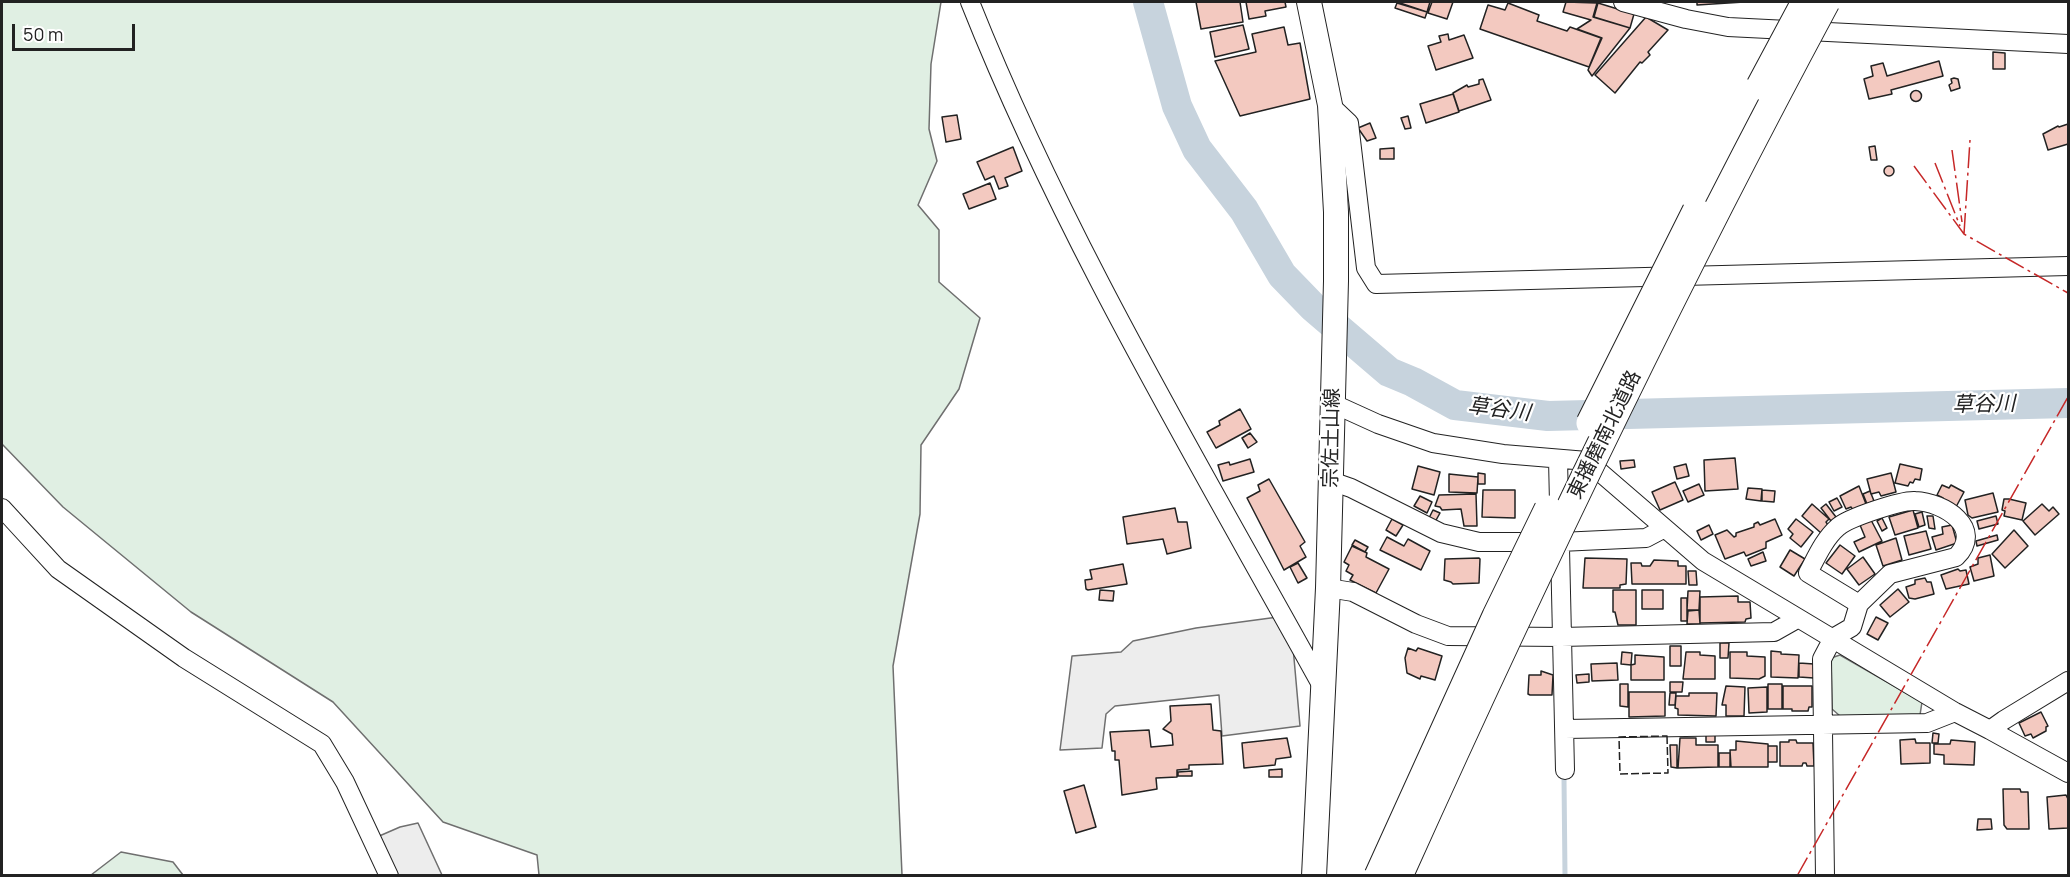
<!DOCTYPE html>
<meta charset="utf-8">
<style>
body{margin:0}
#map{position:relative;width:2070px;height:877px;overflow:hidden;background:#fff;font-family:Manrope,sans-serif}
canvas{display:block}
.frame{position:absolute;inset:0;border:3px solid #222;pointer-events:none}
.scale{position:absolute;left:12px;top:24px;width:123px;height:27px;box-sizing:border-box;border:3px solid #222;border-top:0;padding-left:8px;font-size:18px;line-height:21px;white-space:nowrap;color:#222;-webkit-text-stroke:4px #fff;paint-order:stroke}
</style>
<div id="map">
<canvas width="2070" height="877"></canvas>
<div class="frame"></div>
<div class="scale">50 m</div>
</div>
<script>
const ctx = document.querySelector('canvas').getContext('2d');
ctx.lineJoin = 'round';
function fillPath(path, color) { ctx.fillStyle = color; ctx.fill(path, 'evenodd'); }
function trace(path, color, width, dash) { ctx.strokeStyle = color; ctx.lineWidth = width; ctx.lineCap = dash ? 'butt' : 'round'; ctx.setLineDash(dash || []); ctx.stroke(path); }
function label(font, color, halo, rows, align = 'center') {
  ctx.font = font + ' Manrope,"Noto Sans JP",sans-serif'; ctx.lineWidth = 4.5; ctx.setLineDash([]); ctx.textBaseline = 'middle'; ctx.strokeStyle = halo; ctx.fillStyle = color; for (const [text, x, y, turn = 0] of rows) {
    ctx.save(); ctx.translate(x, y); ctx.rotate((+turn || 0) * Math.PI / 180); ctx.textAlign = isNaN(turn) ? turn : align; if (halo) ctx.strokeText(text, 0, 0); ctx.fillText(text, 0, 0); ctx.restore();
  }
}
const green = new Path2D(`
 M2 2H941L931 64 929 129 937 161 918 205 939 230V282L980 318 959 389 921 445 920 514 893 666 902 875H539L537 855 443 822 333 702 191 612 63 507 2 444Z
 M1840 655 1922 702 1920 715 1840 716 1832 709 1831 658Z
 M121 852 173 862 183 875H91Z`);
const parking = new Path2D(`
 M1278 617 1293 647 1300 726 1222 736 1219 695 1115 706 1106 714 1102 748 1060 750 1072 656 1121 652 1133 641 1196 628Z
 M418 823 442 875H396L377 837 400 827Z`);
const stream = new Path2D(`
 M1564 778 1565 876`);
const river = new Path2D(`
 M1148 2 1177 106 1197 149 1244 210 1282 275 1313 307 1389 372 1413 382 1455 405 1548 416 2068 403`);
const building = new Path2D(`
 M1196 2H1240L1243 22 1201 29Z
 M1246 2H1285L1286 7 1265 11 1266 16 1249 19Z
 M1397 2H1430L1427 12Z
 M1432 2H1453L1447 19 1428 13Z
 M1566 2 1597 3 1593 17 1630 28 1592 76 1588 70 1602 38 1577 29 1591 20 1563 12Z
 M1697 2H1744L1697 5Z
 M1397 3 1427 12 1425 18 1395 8Z
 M1508 3 1539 15 1537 21 1567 31 1570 27 1601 38 1589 67 1480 29 1488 5 1505 10Z
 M1598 3 1634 14 1630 28 1594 17Z
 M1646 17 1668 30 1648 52 1650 55 1642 63 1640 62 1615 93 1595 75Z
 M1243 25 1249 49 1215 57 1210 32Z
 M1284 27 1288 45 1300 43 1310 99 1240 116 1215 61 1256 52 1252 34Z
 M1448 34 1449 40 1464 35 1473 58 1436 70 1428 46 1441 42 1439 36Z
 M1993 52 2005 53V69H1993Z
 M1939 61 1943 76 1891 90 1892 94 1869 99 1864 79 1873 76 1871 66 1883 63 1887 76Z
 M1954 78 1958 79 1960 88 1951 91 1949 85 1952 83 1951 79Z
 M1483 79 1491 100 1459 111 1453 93 1467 85 1468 87 1479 84V80Z
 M1910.5 96a5.5 5.5 0 1 1 11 0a5.5 5.5 0 1 1-11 0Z
 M1453 94 1459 112 1426 123 1420 104Z
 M957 115 961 139 946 142 942 117Z
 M1408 116 1411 128 1405 129 1401 118Z
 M1370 123 1376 138 1367 141 1358 128Z
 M2068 124V144L2048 150 2043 134 2058 126 2059 127Z
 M1875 146 1877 160H1871L1869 147Z
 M1013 147 1022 171 1005 178 1008 186 999 189 994 176 985 180 977 162Z
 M1394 148V159H1380V149Z
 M1884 171a5 5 0 1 1 10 0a5 5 0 1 1-10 0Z
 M990 183 996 199 969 209 963 194Z
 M1240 409 1251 429 1216 448 1207 432 1220 425 1219 421Z
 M1250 433 1257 442 1248 448 1242 438Z
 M1735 458 1738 489 1705 491 1704 460Z
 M1250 459 1254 472 1223 481 1218 465 1229 462 1230 465Z
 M1634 460 1635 467 1621 469 1620 461Z
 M1686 464 1689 476 1677 479 1674 467Z
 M1900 464 1922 469 1920 480 1915 479 1913 483 1910 482 1908 486 1895 483Z
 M1418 466 1440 472 1434 495 1412 489Z
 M1478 473 1485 474V484H1478Z
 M1891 473 1896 492 1881 496 1879 492 1871 494 1867 479Z
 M1449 474 1478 477 1477 493 1449 492Z
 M1269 479 1305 542 1300 546 1306 557 1284 570 1247 498 1260 491 1258 485Z
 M1675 482 1683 500 1660 510 1652 492Z
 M1699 484 1704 495 1688 502 1683 491Z
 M1942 485 1949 488 1951 485 1964 492 1956 507 1942 500 1943 498 1937 495Z
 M1859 486 1866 504 1853 510 1851 507 1846 509 1840 496Z
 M1748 488 1762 489 1761 501 1746 499Z
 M1483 490H1515V518L1482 517Z
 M1762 490 1775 491 1774 502 1762 501Z
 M1870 491 1874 501 1867 504 1863 494Z
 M1993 493 1998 512 1972 518 1968 515 1965 500Z
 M1476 494 1477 526H1464L1461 509 1442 510 1440 507 1435 506 1439 495Z
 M1420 496 1432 502 1427 513 1414 506Z
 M1837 498 1842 507 1834 511 1829 502Z
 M2004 499H2009L2026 503 2022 520 2004 516 2005 511 2002 510Z
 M1812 504 1829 519 1826 522 1828 525 1821 533 1802 516Z
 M1826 504 1836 517 1831 521 1821 508Z
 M2042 504 2049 511 2053 507 2059 514 2035 535 2023 521Z
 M1175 508 1178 522H1187L1191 548 1167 554 1163 539 1127 544 1123 517Z
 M1433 510 1440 513 1435 522 1429 518Z
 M1913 510 1918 528 1895 535 1889 517Z
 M1922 512 1925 525 1919 527 1915 514Z
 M1927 516H1933L1935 529 1929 528Z
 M1996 516 1998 524 1979 529 1977 521Z
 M1882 518 1887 528 1882 531 1877 521Z
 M1392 519 1403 525 1396 536 1386 530Z
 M1775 519 1782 535 1766 542V548L1746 556 1744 552 1725 559 1715 535 1727 530 1734 537 1736 536V533L1754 527V524L1758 522 1760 525Z
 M1796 519 1813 532 1801 547 1790 538 1793 534 1788 529Z
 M1871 520 1882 541 1859 552 1854 542 1865 537 1860 525Z
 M1709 525 1713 534 1701 540 1697 531Z
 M1952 525 1957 543 1936 550 1932 537 1943 534 1942 527Z
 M2014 530 2028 546 2005 568 1992 554Z
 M1926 531 1931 549 1909 555 1904 536Z
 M1997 535 1998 540 1977 546 1976 541Z
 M1387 537 1404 546 1408 539 1430 551 1421 570 1380 550Z
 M1896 538 1902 560 1883 566 1876 545Z
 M1355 540 1368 547 1365 552 1352 545Z
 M1840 545 1855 556 1842 574 1826 563Z
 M1352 546 1367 553 1366 557 1389 569 1376 593 1350 580 1353 575 1346 571 1349 565 1344 562Z
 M1790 550 1805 559 1794 576 1780 567Z
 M1763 552 1766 561 1751 566 1748 559Z
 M1990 555 1994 576 1974 581 1970 567 1978 564V558Z
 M1863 557 1875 574 1859 585 1847 569Z
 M1479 558 1480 559 1479 583 1453 584 1451 582 1444 580 1445 559Z
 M1585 558 1627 559 1626 584 1620 585V588H1583Z
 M1654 560 1678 561V566H1686V584H1632L1631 563H1641L1642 566H1650Z
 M1298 563 1307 578 1298 583 1290 567Z
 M1123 564 1127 584 1088 590 1086 589 1085 580 1092 579 1090 570Z
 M1958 569 1960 571 1966 570 1969 584 1946 589 1941 575Z
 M1688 571H1696L1697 585H1689Z
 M1925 578 1927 582H1931L1934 594 1915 599 1909 598 1906 587 1915 584V580Z
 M1898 589 1909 602 1890 617 1880 605Z
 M1100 590 1114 591 1113 601 1099 600Z
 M1613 590H1636V625H1618L1615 612H1613Z
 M1642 590H1663V609H1642Z
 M1688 591H1700L1699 610H1687Z
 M1738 596V602H1750L1751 618 1746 619 1745 622 1700 623V597Z
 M1681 598H1687V621H1681Z
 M1699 610 1700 624H1687L1688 611Z
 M1876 617 1888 623 1878 640 1867 634Z
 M1720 643H1729L1728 658H1720Z
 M1670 646H1681V666H1670Z
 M1408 648 1416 651 1418 648 1442 656 1435 680 1421 676 1420 679 1407 673 1405 658Z
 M1771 651 1781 652V654L1799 655 1798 678 1771 677Z
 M1622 652 1632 653 1631 665 1621 664Z
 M1686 652H1700V655L1715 656V679H1683Z
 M1730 652H1747V656L1765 657V676L1759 679 1730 678Z
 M1635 655 1664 657V680H1631V665L1635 664Z
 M1617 663 1618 680 1592 681 1591 664Z
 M1799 663 1814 664V678L1799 677Z
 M1541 671 1553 675 1552 695H1530L1528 694 1529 675H1541Z
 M1589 674V682L1577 683 1576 675Z
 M1670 682H1683L1682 692H1670Z
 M1620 684H1628V707L1620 706Z
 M1768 684H1782V709H1768Z
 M1726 686 1745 687 1744 716H1726V705H1722Z
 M1783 686H1812V707H1809L1808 711H1792V709H1783Z
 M1767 687V712L1749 713 1748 688Z
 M1629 692H1665V716L1629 717Z
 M1670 693H1676L1675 705H1669Z
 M1689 693H1717L1716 716 1678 715V709L1675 708 1676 696H1689Z
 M1211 704 1213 730 1221 731 1223 764 1189 765V769L1177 770V777L1156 778 1157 789 1122 795 1119 760H1115V751H1112L1110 732 1149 730 1151 747 1173 745 1172 734 1163 729 1171 721 1170 706Z
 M2041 712 2048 726 2046 727V731L2033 738 2031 734 2025 736 2019 723Z
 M1933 733 1939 734 1938 743H1932Z
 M1706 735H1715V742H1706Z
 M1287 738 1291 757 1276 759 1275 765 1244 768 1242 743Z
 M1680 738H1696V745H1718V767L1678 768Z
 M1915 739 1916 743H1930V763L1901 764 1900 740Z
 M1789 740H1796L1797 743H1813L1814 766H1807L1806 763H1803L1802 766H1780V742H1789Z
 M1951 740 1975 742 1974 765 1944 764V755L1934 754V744H1950Z
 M1736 741 1768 744V767H1731L1730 750H1736Z
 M1670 745H1677V768L1671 767Z
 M1768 746H1777V762H1768Z
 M1719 753H1730V767H1719Z
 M1282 769V777H1269V770Z
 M1192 771V776H1178V772Z
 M1084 785 1096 827 1076 833 1064 791Z
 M2003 789H2020L2021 792H2028L2029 829H2007L2004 825Z
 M2066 795 2068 799V828L2049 829 2047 797Z
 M1978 819H1991L1992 829 1977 830Z`);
const minor = new Path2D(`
 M970 2C1065 241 1199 463 1323 688
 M1623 2 1686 19 1728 27 2068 44
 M1330 105 1349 123 1366 268 1376 284 2068 266
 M1334 404 1378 424 1433 443 1503 454 1587 461 1703 561 1955 712 1990 730 2068 773
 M1558 459 1565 770
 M1331 481 1351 488 1441 533 1479 542H1560L1646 538 1663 529
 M2 508 58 569 184 658 322 744 345 782 389 876
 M1328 588 1353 592 1416 624 1448 636 1561 637 1774 632 1797 619
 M1565 729 1927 723 1955 712
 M1990 730 2004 720 2068 681
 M1825 876 1822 659 1833 638 1852 627 1859 604 1890 574 1956 557C1985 528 1944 502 1915 501 1901 500 1848 518 1838 527 1824 539 1816 558 1808 573L1859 604`);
const major = new Path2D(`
 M1309 2 1330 105 1336 212V281L1328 588 1314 876`);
const highwayBridge = new Path2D(`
 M1760 86 1805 2
 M1590 423 1696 211
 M1378 876 1496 616 1548 509
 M1399 876C1532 580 1673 287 1826 2`);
const fence = new Path2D(`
 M1667 736 1668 773 1620 774 1619 737Z`);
const power = new Path2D(`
 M1952 150 1962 222
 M1935 163 1960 226
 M1914 166 1964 234 2068 293
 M1964 234 1970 140
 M1797 876 2068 397`);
const streetNames = [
 ["東播磨南北道路",1605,435,-64],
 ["宗佐土山線",1332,438,-89]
];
const waterNames = [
 ["草谷川",1984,405,-1],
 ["草谷川",1499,410,7]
];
fillPath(green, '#e0efe3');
trace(green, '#6f6f6f', 1.5);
fillPath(parking, '#ededed');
trace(parking, '#6f6f6f', 1.5);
trace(stream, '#c7d3dd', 5);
trace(river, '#c7d3dd', 30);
fillPath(building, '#f3c9c0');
trace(building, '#222', 1.5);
trace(minor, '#222', 20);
trace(major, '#222', 26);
trace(minor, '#fff', 18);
trace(major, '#fff', 24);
trace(highwayBridge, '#222', 29, []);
trace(highwayBridge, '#fff', 27);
trace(fence, '#222', 1.5, [8, 3]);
trace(power, '#c62828', 1.5, [21, 4.5, 3, 4.5]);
label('20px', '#222', '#fff', streetNames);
label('italic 21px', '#222', '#fff', waterNames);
</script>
